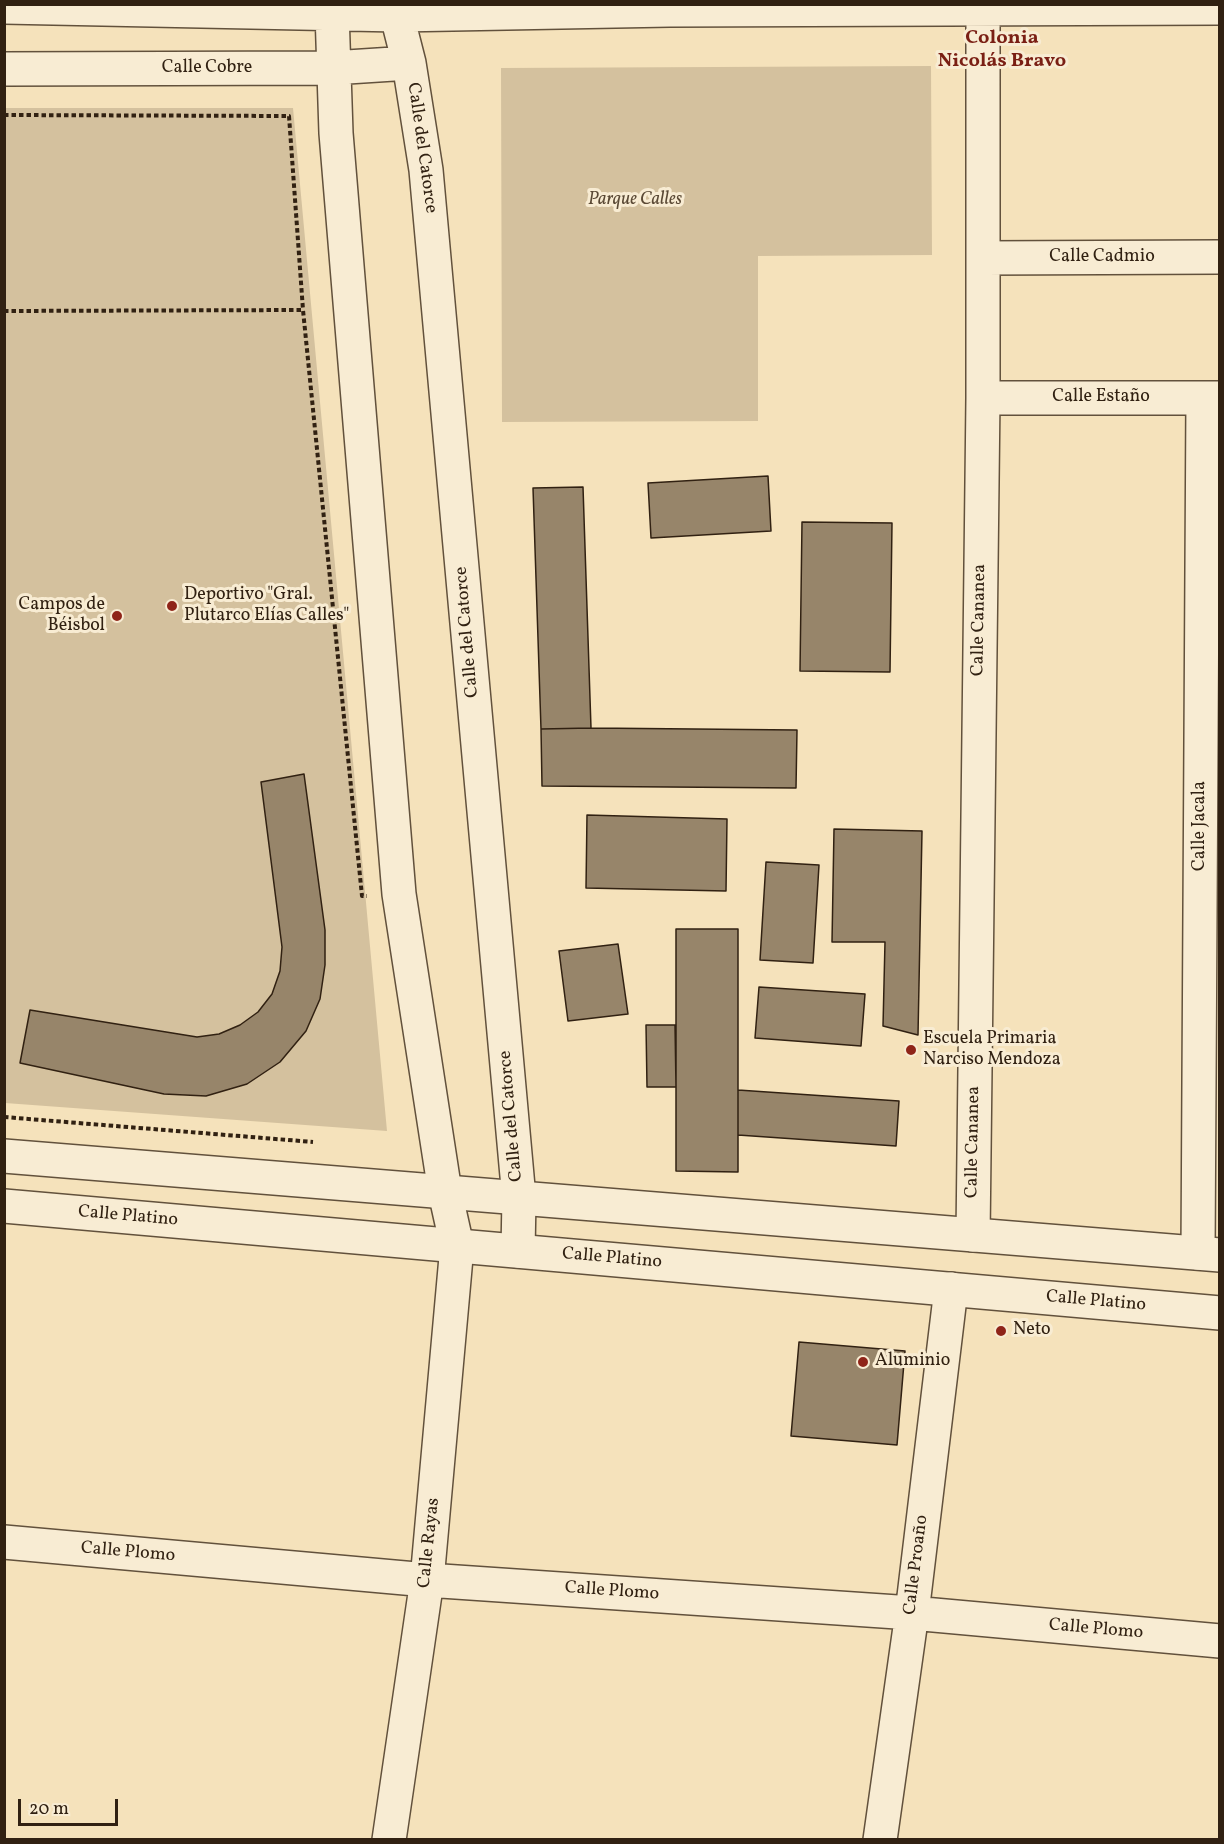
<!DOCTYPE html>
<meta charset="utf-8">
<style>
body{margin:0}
#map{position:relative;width:1224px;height:1844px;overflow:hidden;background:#f5e2bb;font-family:Vollkorn,serif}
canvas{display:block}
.frame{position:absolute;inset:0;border:6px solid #312112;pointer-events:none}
.scale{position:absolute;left:18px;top:1799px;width:100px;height:27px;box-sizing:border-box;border:3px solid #312112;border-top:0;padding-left:8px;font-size:18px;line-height:21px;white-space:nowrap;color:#312112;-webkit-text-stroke:4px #f8ecd3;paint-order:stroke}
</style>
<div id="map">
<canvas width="1224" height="1844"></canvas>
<div class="frame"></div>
<div class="scale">20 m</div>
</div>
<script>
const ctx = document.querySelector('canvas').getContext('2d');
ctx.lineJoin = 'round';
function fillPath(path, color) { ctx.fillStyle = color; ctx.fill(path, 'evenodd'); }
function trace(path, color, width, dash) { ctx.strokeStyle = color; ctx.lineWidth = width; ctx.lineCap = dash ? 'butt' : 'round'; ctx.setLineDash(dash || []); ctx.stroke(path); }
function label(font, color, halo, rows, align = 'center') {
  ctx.font = font + ' Vollkorn,serif'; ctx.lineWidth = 6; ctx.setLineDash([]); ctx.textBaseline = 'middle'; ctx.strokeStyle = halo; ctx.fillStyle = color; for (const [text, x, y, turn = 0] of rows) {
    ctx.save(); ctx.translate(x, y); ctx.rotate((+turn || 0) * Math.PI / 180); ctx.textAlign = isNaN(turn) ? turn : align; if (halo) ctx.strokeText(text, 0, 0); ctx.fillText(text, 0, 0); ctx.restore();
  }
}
const green = new Path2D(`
 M931 66 932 255 758 256V421L502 422 501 68Z
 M5 108H293L387 1131 5 1103Z`);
const building = new Path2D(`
 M768 476 771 531 651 538 648 483Z
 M583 487 591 728 541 729 533 488Z
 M802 522 892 523 890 672 800 671Z
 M591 728 797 730 796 788 542 786 541 729Z
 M304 774 325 930V965L320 999 306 1031 280 1062 247 1084 206 1096 164 1094 20 1063 30 1010 197 1037 219 1034 240 1025 258 1012 272 994 280 971 282 947 261 782Z
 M587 815 727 819 726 891 586 888Z
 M834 829 922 831 918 1035 883 1026 885 942H832Z
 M766 862 819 865 813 963 760 960Z
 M676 929H738V1172L676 1171Z
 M618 944 628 1014 568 1021 559 951Z
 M759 987 865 994 861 1046 755 1038Z
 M646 1025H675L676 1087H647Z
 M738 1090 899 1101 896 1146 738 1135Z
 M799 1342 905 1351 897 1445 791 1436Z`);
const path = new Path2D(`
 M4 115 289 116 303 310
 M4 311 303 310 362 896H367
 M4 1117 313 1142`);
const minor = new Path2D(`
 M394 4 409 63 426 170 519 1198 518 1251
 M4 7 398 15 670 10 1220 8
 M332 12 336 133 399 894 445 1192 457 1246 427 1580 389 1840
 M4 69 332 68 409 63
 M984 258 1220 257
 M983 398H1220
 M973 1235 983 398V4
 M1198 1253 1203 398
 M4 1542 427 1580 912 1613 1220 1641
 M880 1840 912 1613 951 1289`);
const tertiary = new Path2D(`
 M4 1156 1220 1255
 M4 1206 1220 1313`);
const markers = [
 [172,606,6,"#8f2418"],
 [117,616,6,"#8f2418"],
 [911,1050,6,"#8f2418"],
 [1001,1331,6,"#8f2418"],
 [863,1362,6,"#8f2418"]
];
const streetNames = [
 ["Calle Cobre",207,69],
 ["Calle del Catorce",421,148,82],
 ["Calle Cadmio",1102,258],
 ["Calle Estaño",1101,398],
 ["Calle Cananea",980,620,-89],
 ["Calle del Catorce",468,632,-95],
 ["Calle Jacala",1201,826,-90],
 ["Calle del Catorce",512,1116,-95],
 ["Calle Cananea",974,1142,-89],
 ["Calle Platino",128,1217,5],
 ["Calle Platino",612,1259,5],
 ["Calle Platino",1096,1302,5],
 ["Calle Rayas",430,1543,-84],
 ["Calle Plomo",128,1553,5],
 ["Calle Proaño",917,1565,-83],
 ["Calle Plomo",612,1592,4],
 ["Calle Plomo",1096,1630,5]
];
const parkNames = [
 ["Parque Calles",635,201]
];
const poiNames = [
 ["Deportivo \"Gral.",184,596],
 ["Plutarco Elías Calles\"",184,617],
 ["Campos de",105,606,"right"],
 ["Béisbol",105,627,"right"],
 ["Escuela Primaria",923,1040],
 ["Narciso Mendoza",923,1061],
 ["Neto",1013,1331],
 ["Aluminio",875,1362]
];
const neighbourhoodNames = [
 ["Colonia",1002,39],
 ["Nicolás Bravo",1002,62]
];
fillPath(green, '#d4c19e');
fillPath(building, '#97856a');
trace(building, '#312112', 1.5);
trace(minor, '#62513c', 36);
trace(tertiary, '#62513c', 36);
trace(path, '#312112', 4, [4.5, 3]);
trace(minor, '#f8ecd3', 33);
trace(tertiary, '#f8ecd3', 33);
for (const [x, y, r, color] of markers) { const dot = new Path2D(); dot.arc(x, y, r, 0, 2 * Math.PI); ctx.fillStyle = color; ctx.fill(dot); trace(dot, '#f8ecd3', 2); }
label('18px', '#312112', '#f8ecd3', streetNames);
label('italic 18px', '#5a4935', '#f8ecd3', parkNames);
label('18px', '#312112', '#f8ecd3', poiNames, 'left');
label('bold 20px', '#7a1f14', '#f8ecd3', neighbourhoodNames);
</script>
